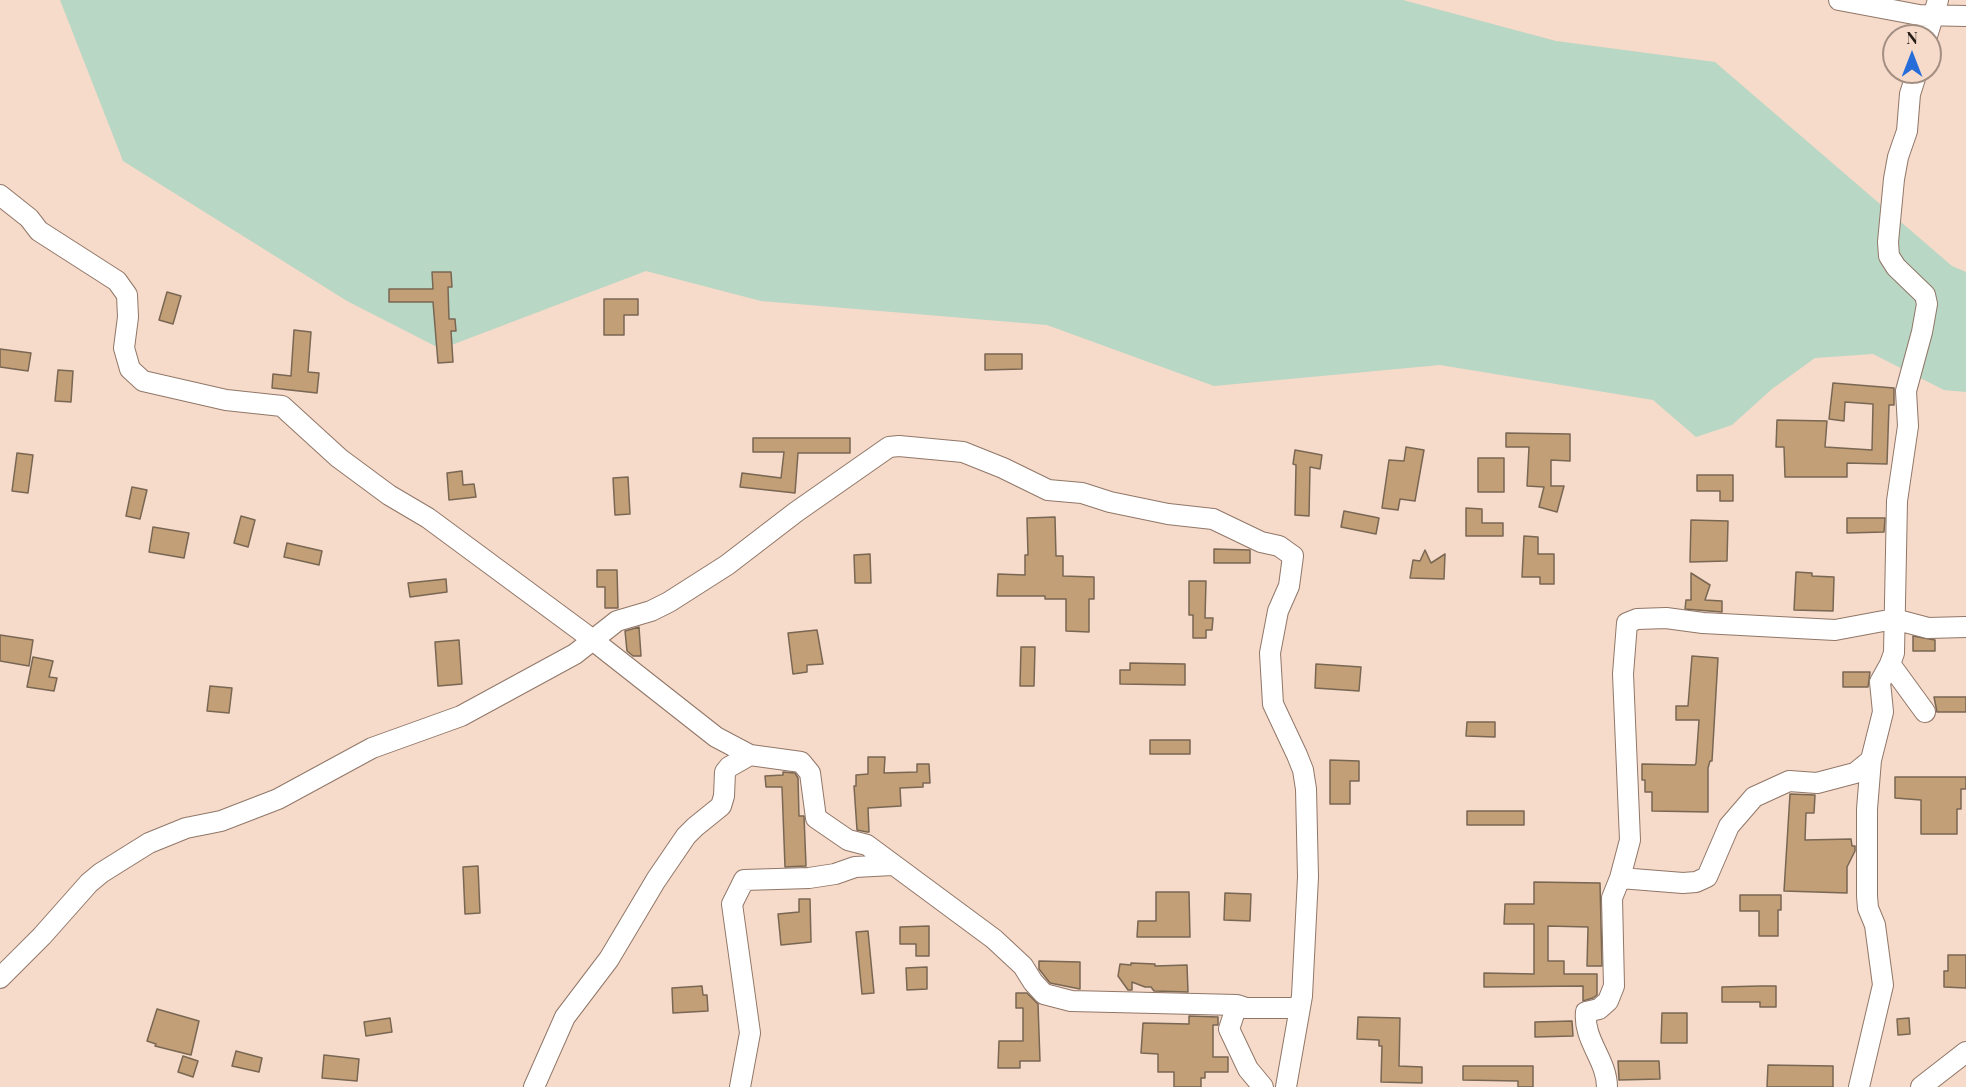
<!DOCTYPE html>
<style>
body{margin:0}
#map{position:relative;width:1966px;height:1087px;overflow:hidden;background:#f6daca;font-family:"Playfair Display",serif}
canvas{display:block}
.north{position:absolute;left:1882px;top:24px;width:60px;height:60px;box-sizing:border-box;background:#f6daca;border:2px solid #a38e82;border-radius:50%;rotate:0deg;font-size:16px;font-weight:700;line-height:24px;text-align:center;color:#271d17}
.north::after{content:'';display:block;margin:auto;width:21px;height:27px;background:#266dd9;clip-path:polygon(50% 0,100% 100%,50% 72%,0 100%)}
</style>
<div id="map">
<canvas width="1966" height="1087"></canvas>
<div class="north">N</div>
</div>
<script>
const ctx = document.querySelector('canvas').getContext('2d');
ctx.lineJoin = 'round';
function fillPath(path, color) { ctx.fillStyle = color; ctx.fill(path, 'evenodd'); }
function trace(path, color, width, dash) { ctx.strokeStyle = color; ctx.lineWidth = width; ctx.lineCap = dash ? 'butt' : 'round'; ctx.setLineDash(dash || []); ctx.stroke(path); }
const green = new Path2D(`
 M60 0H1403L1556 41 1715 62 1952 266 1966 272V392L1944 390 1873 354 1815 358 1772 389 1732 425 1696 437 1653 400 1440 365 1214 386 1047 325 761 301 646 271 441 349 347 301 123 161Z`);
const building = new Path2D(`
 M432 272H451L452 287H448L449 319H455L456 331H451L453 362 438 363 433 302H389V289H433Z
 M167 292 181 296 173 324 159 320Z
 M604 299H638V315H624V335H604Z
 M294 330 311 332 308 372 319 373 317 393 272 388 273 374 291 376Z
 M0 349 31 353 28 371 0 367Z
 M985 354H1022V369L985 370Z
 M58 370 73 371 71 402 55 401Z
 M1833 383 1894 388V405H1889L1887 464 1847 463V477H1785L1784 447H1776L1777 420 1827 421 1825 447 1872 450 1873 404 1845 402 1844 421 1829 419Z
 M1506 433 1570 434V461L1551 460V486H1564L1557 512 1539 507 1544 487 1527 486 1529 447H1506Z
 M753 438H850V453H798L795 493 740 487 742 473 781 478 784 452H753Z
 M1406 447 1424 450 1415 501 1400 499 1398 510 1382 508 1389 460 1404 461Z
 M1295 450 1322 455 1320 469 1310 467 1309 516 1295 515 1296 465 1293 464Z
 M17 453 33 455 28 493 12 491Z
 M1478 458H1504V492H1478Z
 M462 471 463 485 474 484 476 497 449 500 447 473Z
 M1697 475H1733V501H1720V491H1697Z
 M628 477 630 514 615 515 613 478Z
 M132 487 147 490 140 519 126 516Z
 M1466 508 1482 509V523H1503V536H1466Z
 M1344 511 1379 518 1376 534 1341 527Z
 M241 516 255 520 248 547 234 543Z
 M1055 517 1056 556H1063V576L1094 577V599H1089V632L1066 631V599H1045V596H997L998 574 1025 575V555H1028L1027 518Z
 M1847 518H1885L1884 532 1847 533Z
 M1691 520 1728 521 1727 561 1690 562Z
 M153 527 189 533 184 558 149 552Z
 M1524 536 1538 537V554H1554V584H1540V577H1522Z
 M287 543 322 551 319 565 284 557Z
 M1214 549 1250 550V563H1214Z
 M1425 550 1431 563 1445 554 1444 579 1410 578 1413 560 1420 561Z
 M870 554 871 583H855L854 555Z
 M597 570H617L618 608H605V587H597Z
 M1796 572 1812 573V576L1834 577 1833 611 1794 610Z
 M1691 573 1710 585 1705 600 1722 601V612L1685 609 1686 600H1691Z
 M446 579 447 592 410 597 408 583Z
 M1189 581H1206L1205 618H1213L1212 630H1206V638H1193V615H1189Z
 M639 627 641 656H633L627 651 625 631Z
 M817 630 823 664 807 665V672L793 674 788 633Z
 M0 635 33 640 29 666 0 661Z
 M1913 636 1935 640V651H1913Z
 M459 640 462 684 438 686 435 642Z
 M1021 647H1035L1034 686H1020Z
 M1692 656 1718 658 1712 761H1710L1708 768V812L1652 811V792H1645V780H1642V764L1695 765 1696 763 1699 720H1676V706H1688Z
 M33 657 53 661 49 677 57 678 54 691 27 687Z
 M1130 663 1185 664V685L1120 684V670H1130Z
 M1316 664 1361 667 1359 691 1315 688Z
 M1843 672H1870L1868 687H1843Z
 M210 686 232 688 229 713 207 711Z
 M1934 697H1966V712H1937Z
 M1467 722H1495V737L1466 736Z
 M1150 740H1190V754H1150Z
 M868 757H885L884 773 917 772V764H929L930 783H923V787L900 788 901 806 868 808 869 832H867L857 830 854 786H856V775L868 774Z
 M1330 760 1359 761V781H1350V804H1330Z
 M783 772 795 773 798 778 799 816H804L806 866 785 867 782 787H766L765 776 783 775Z
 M1895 777H1966V789H1961V809H1957V834H1921V800L1895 798Z
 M1790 794 1815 795 1814 813H1806L1805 840 1851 839 1852 846H1855V851L1847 867V893L1784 891Z
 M1467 811H1524V825H1467Z
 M478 866 480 913 465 914 463 867Z
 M1534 882 1600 883 1602 966H1587L1588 927 1548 926V961H1564V974H1597V995L1593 998 1583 1001V986L1484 987V973L1534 974V924H1504L1505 904H1534Z
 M1156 892H1189L1190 937H1137L1138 921H1156Z
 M1225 893 1251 894 1250 921 1224 920Z
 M1740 895H1781V910H1778V936H1759V911H1740Z
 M799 899H810L811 942 781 945 778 914 799 912Z
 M929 926V956H916V944H900V927Z
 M868 931 874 993 862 994 856 932Z
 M1948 955H1966V988L1944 987V971H1948Z
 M1039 961 1080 962V989L1050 983 1039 969Z
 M1131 963 1155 964V966L1187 965 1188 992 1154 991 1151 987H1145L1132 982V990H1128L1118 976 1120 964 1131 965Z
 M927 967V989L907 990 906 968Z
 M702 986 703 995H707L708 1011 673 1013 672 988Z
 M1760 986H1776V1007H1760V1002H1722V987Z
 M1016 993H1027L1038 1004 1040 1061H1020V1068H998L999 1041H1023V1008H1016Z
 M157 1009 199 1021 191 1055 155 1046 156 1044 147 1041Z
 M1662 1013H1687V1043H1661Z
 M1189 1016 1218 1017V1025H1213V1057H1228V1072H1205V1078H1201V1087H1174V1072H1158V1054L1141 1053 1143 1023 1189 1024Z
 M1358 1017 1400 1018 1399 1066 1422 1067V1083L1381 1082 1382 1046H1379V1040L1357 1039Z
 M390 1018 392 1032 366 1036 364 1022Z
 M1909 1018 1910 1034 1898 1035 1897 1019Z
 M1572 1021 1573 1036 1535 1037V1022Z
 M236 1051 262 1058 259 1072 232 1066Z
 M324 1055 359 1059 357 1081 322 1078Z
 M183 1056 198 1061 193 1077 178 1072Z
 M1618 1061H1659L1660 1079 1619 1080Z
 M1768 1065 1833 1066V1087H1767Z
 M1463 1066H1533V1087H1518V1081L1463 1080Z`);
const minor = new Path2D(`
 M1839 0 1919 15 1966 16
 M1927 36 1938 0
 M0 195 29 218 39 231 117 281 127 295 128 317 124 348 130 369 143 381 226 400 282 406 339 458 389 495 428 518 585 634 716 737 750 755 801 762 810 773 816 818 848 840 867 845 994 939 1023 966 1033 982 1044 994 1071 1001 1237 1005 1229 1029 1248 1069 1263 1087
 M1890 664 1925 712
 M1620 878 1630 840 1623 674 1627 623 1637 619 1666 618 1703 623 1835 630 1894 619 1928 628 1966 627
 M0 978 42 936 89 883 101 873 149 843 186 828 221 821 278 799 372 748 461 716 575 654 617 621 651 611 669 602 727 565 796 512 889 447 899 446 963 452 1003 468 1048 490 1082 493 1110 502 1168 514 1213 519 1261 542 1279 546 1293 556 1289 586 1278 611 1270 653 1273 704 1297 755 1303 770 1306 789 1308 877 1302 996 1286 1087
 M1237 1005 1246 1008H1300
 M534 1087 565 1017 609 959 656 880 686 836 695 827 721 806 724 796 725 772 729 767 750 755
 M740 1087 750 1033 732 904 744 880 809 878 835 874 855 867 892 865
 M1607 1087C1607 1060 1583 1040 1586 1012L1599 1009 1608 1001 1614 986 1612 898 1620 878 1683 883 1696 882 1707 877 1729 826 1754 797 1789 781 1817 783 1855 773 1871 760
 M1859 1087 1883 985 1875 925 1868 908 1867 896V809L1871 760 1883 712 1880 682 1890 664 1894 653 1897 501 1908 426 1906 391 1922 332 1927 304 1925 295 1896 267 1889 256 1888 242 1894 179 1898 157 1907 131 1910 94 1917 72
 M1921 1087 1966 1052`);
fillPath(green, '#b8d7c4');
fillPath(building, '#c29f76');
trace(building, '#796753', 1.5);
trace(minor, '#907768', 22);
trace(minor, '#fff', 20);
</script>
